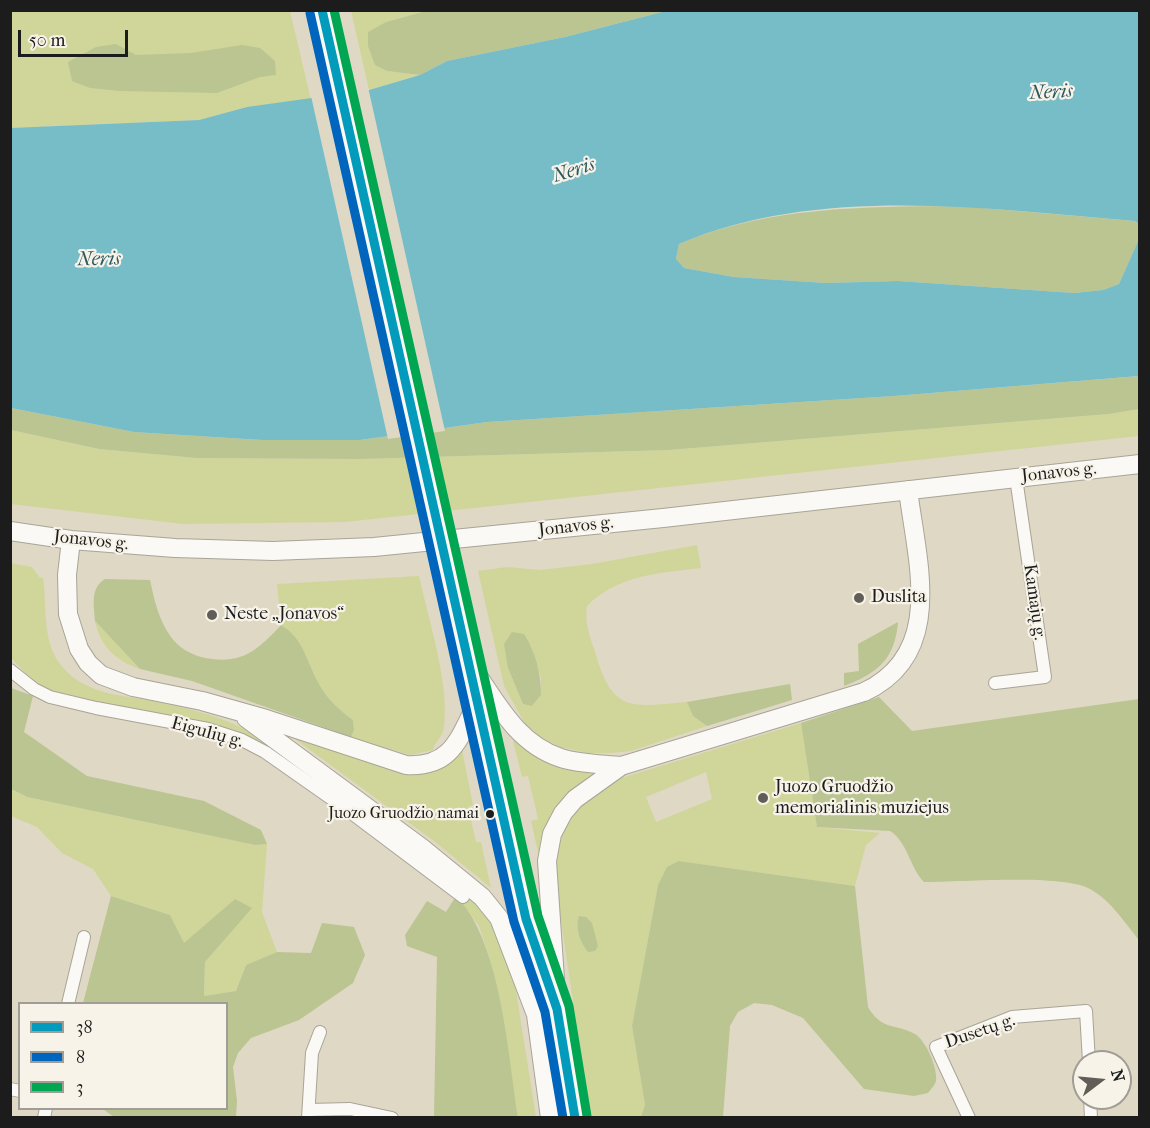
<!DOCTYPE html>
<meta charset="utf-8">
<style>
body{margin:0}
#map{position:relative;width:1150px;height:1128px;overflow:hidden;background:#dfd8c4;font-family:"IM FELL French Canon",serif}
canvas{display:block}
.frame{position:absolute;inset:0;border:12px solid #1c1c1c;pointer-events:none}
.legend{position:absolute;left:18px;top:1002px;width:210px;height:108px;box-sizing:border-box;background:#f7f3e8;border:2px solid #9f9d96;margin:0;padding:8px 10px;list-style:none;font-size:18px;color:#1c1c1c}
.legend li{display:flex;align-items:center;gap:12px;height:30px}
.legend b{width:30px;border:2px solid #9f9d96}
.north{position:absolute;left:1072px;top:1050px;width:60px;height:60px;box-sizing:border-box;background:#f7f3e8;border:2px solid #9f9d96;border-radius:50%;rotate:74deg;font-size:16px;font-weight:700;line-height:24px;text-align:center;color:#1c1c1c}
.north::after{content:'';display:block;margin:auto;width:21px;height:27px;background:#605e57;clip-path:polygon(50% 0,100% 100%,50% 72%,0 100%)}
.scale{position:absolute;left:18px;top:30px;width:110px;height:27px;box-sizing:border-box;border:3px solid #1c1c1c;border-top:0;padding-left:8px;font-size:18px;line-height:21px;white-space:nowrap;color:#1c1c1c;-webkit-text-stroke:4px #f7f3e8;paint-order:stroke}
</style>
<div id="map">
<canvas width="1150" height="1128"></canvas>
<div class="frame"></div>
<ul class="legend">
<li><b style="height:8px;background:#039bbc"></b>38</li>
<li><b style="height:8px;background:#0065bd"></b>8</li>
<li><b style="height:8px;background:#00a651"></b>3</li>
</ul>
<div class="north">N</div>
<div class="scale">50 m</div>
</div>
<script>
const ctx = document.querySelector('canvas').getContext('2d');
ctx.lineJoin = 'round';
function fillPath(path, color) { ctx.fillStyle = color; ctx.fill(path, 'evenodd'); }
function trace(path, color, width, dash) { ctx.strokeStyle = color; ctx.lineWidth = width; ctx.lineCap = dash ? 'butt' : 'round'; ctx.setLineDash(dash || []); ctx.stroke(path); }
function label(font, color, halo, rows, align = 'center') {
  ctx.font = font + ' "IM FELL French Canon",serif'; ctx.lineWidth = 4.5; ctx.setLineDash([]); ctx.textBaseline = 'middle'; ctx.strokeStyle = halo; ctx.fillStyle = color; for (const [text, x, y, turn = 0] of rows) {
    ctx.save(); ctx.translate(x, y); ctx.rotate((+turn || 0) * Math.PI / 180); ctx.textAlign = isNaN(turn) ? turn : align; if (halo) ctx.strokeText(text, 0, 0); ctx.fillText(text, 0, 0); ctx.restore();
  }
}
const green = new Path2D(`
 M10 11H290L311 100 247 107 199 120 11 128Z
 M351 11H426L386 22 368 33 387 71 420 75 369 90Z
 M1139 409V436L345 522 183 524 11 504V430L99 449 196 458 360 459 669 450 1109 414Z
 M697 545 701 568C660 573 617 575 587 606 584 624 591 639 596 655 613 715 634 706 687 702L693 716 707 726 631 751 611 753H588L560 747 541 737 525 724 504 686 478 571 507 567 540 570 592 564ZM531 645 541 678V695L532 706 523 704 508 668Z
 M10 563 32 567 40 578H43C48 611 40 646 67 672 92 696 126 695 157 702 186 708 214 714 240 727 296 754 348 801 398 837L245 734 205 722 55 694 36 684 11 658Z
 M419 576C428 618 450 685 444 727 443 737 435 741 433 750L410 755 351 737 354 730 353 720C339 710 326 698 318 682 306 659 304 640 281 625L277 584Z
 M95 621 140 669C116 661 100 646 95 621Z
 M801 723 817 827 880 833 866 845 855 886 679 861 658 885 632 1026 645 1105 641 1117H590L552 859 567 817 585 799 618 779ZM706 772 712 799 656 822 646 797Z
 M287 733 426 772 442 768 462 750 473 805 468 807 476 842H481L491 888 434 841Z
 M515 739C551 769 559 766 604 771L538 852 531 821 538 819 528 776 522 777 513 741Z
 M10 789 27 797 255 845 267 844 262 912 277 952 246 965 236 991 204 996 205 962 251 908 235 899 184 944 170 915 111 896 93 869 62 853 37 827 11 816Z
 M462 884 494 923 513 972 536 1117H518L489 956 479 926 456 896Z`);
const forest = new Path2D(`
 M426 11H666L565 37 447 61 420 75 387 71 375 65 368 46V32L386 22Z
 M116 44 136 55 191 53 242 45 260 48 275 61 276 75 260 77 217 93 120 91 90 88 72 81 68 62 96 47Z
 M959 206 1135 221 1139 224V239L1119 284 1103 290 1074 293 898 281 826 283 734 277 684 268 676 259 679 244C768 206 864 207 959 206Z
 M1140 376 1139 409 1109 414 669 450 360 459 196 458 99 449 11 430V408L134 432 262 440H360L487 422 894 396Z
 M105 579 150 580C154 599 159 621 171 637 178 647 190 654 201 657 240 666 256 652 281 625 304 639 306 660 318 682 326 698 339 710 353 720L354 730 351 737 192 681 140 669 95 621C94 605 90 588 105 579Z
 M898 622C895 659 878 673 844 686V673L859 671 858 644Z
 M512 632 524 634C536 652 541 674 541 695L532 706 523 704 508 668 504 644Z
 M790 684 792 700 707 726 693 716 687 702Z
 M11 688 33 696 24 732 87 776 204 801 261 830 267 844 255 845 27 797 11 789Z
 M879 697 912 731 1139 699V940C1125 923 1109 898 1088 888 1059 874 961 882 924 882 910 868 907 841 890 831L817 827 801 723Z
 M679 861 855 886 868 1007C882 1031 895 1023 915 1034 926 1041 938 1068 936 1081 935 1085 931 1089 928 1093L914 1096 864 1089 803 1018 772 1005 754 1003 738 1012 730 1026 723 1117H641L645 1105 632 1026 658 885 667 867Z
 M111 896 170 915 184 943 235 899 252 908 205 962 204 996 236 991 246 965 277 952 311 953 322 923 354 927 365 955 353 983 299 1020 251 1038 238 1053 233 1067 237 1101 236 1117H114L103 1109 226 1108V1004L83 1003Z
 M456 896C501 941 508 1055 518 1117H434L437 957 407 946 405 935 427 901 446 912Z
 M579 916 586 917 592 923 598 946 595 951 588 952C580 942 575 929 579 916Z`);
const water = new Path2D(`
 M666 11H1139V224L1135 221C988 209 819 184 679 244L676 259 684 268 734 277 826 283 898 281 1074 293 1103 290 1119 284 1139 239V376L894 396 487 422 360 440H262L134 432 11 408 10 128 199 120 247 107 369 90 420 75 447 61 565 37Z`);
const pier = new Path2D(`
 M368 87 445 431 388 439 311 96Z`);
const street = new Path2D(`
 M10 670 34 689 50 697 96 708 208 729 242 740 265 752 342 806 463 897
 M995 683 1045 677 1016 478
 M68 1004 84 937
 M10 1089 20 1091
 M1090 1098 1091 1118
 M309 1110 350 1109 392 1118
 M44 1118 46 1108
 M308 1118 312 1053 320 1032
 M969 1118 936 1047 1012 1017 1086 1011 1089 1062`);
const primary = new Path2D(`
 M10 531 71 540 175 548 273 551 374 547 663 518 1140 464
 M71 540 67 575 68 614 79 649 88 663 101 675 133 687 202 701 266 719 406 765C452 768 459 738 477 703
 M458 616 526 919 557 1009 575 1118
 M474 670C498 705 518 744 561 758 579 764 602 764 621 766
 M246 718 422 848 482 897 499 918 535 1012
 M534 1000 550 1118
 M557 1009 547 861 552 834 563 813 575 799 621 766 864 692C946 654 917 562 908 490`);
const primaryBridge = new Path2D(`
 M322 10 458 616`);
const bus1 = new Path2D(`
 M322 10 526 919 557 1009 575 1118`);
const bus2 = new Path2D(`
 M310 13 514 922 545 1012 563 1118`);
const bus3 = new Path2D(`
 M334 10 538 916 569 1006 587 1116`);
const markers = [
 [859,598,6,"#605e57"],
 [212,615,6,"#605e57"],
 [763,798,6,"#605e57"],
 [490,814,5,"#1c1c1c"]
];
const busNames = [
 ["Juozo Gruodžio namai",479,814]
];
const streetNames = [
 ["Jonavos g.",1059,473,-6],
 ["Jonavos g.",576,527,-6],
 ["Jonavos g.",91,541,6],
 ["Kamajų g.",1034,602,82],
 ["Eigulių g.",207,733,15],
 ["Dusetų g.",980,1032,-19]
];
const poiNames = [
 ["Duslita",871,598],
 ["Neste „Jonavos“",224,615],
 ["Juozo Gruodžio",775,788],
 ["memorialinis muziejus",775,809]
];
const waterNames = [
 ["Neris",1051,93,-3],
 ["Neris",574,171,-18],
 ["Neris",99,260,-1]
];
fillPath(green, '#d0d69a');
fillPath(forest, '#bac591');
fillPath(water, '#76bdc7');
fillPath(pier, '#dfd8c4');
trace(street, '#a8a497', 14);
trace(primary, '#a8a497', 20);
trace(street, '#faf9f6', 12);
trace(primary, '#faf9f6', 18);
trace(primaryBridge, '#a8a497', 20, []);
trace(primaryBridge, '#faf9f6', 18);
trace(bus1, '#039bbc', 9);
trace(bus2, '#0065bd', 9);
trace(bus3, '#00a651', 9);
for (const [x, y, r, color] of markers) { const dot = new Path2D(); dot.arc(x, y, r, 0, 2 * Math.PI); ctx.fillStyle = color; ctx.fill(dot); trace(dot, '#f7f3e8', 2); }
label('16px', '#1c1c1c', '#f7f3e8', busNames, 'right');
label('18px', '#1c1c1c', '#f7f3e8', streetNames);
label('18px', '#1c1c1c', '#f7f3e8', poiNames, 'left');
label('italic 20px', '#2e5861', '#f7f3e8', waterNames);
</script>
